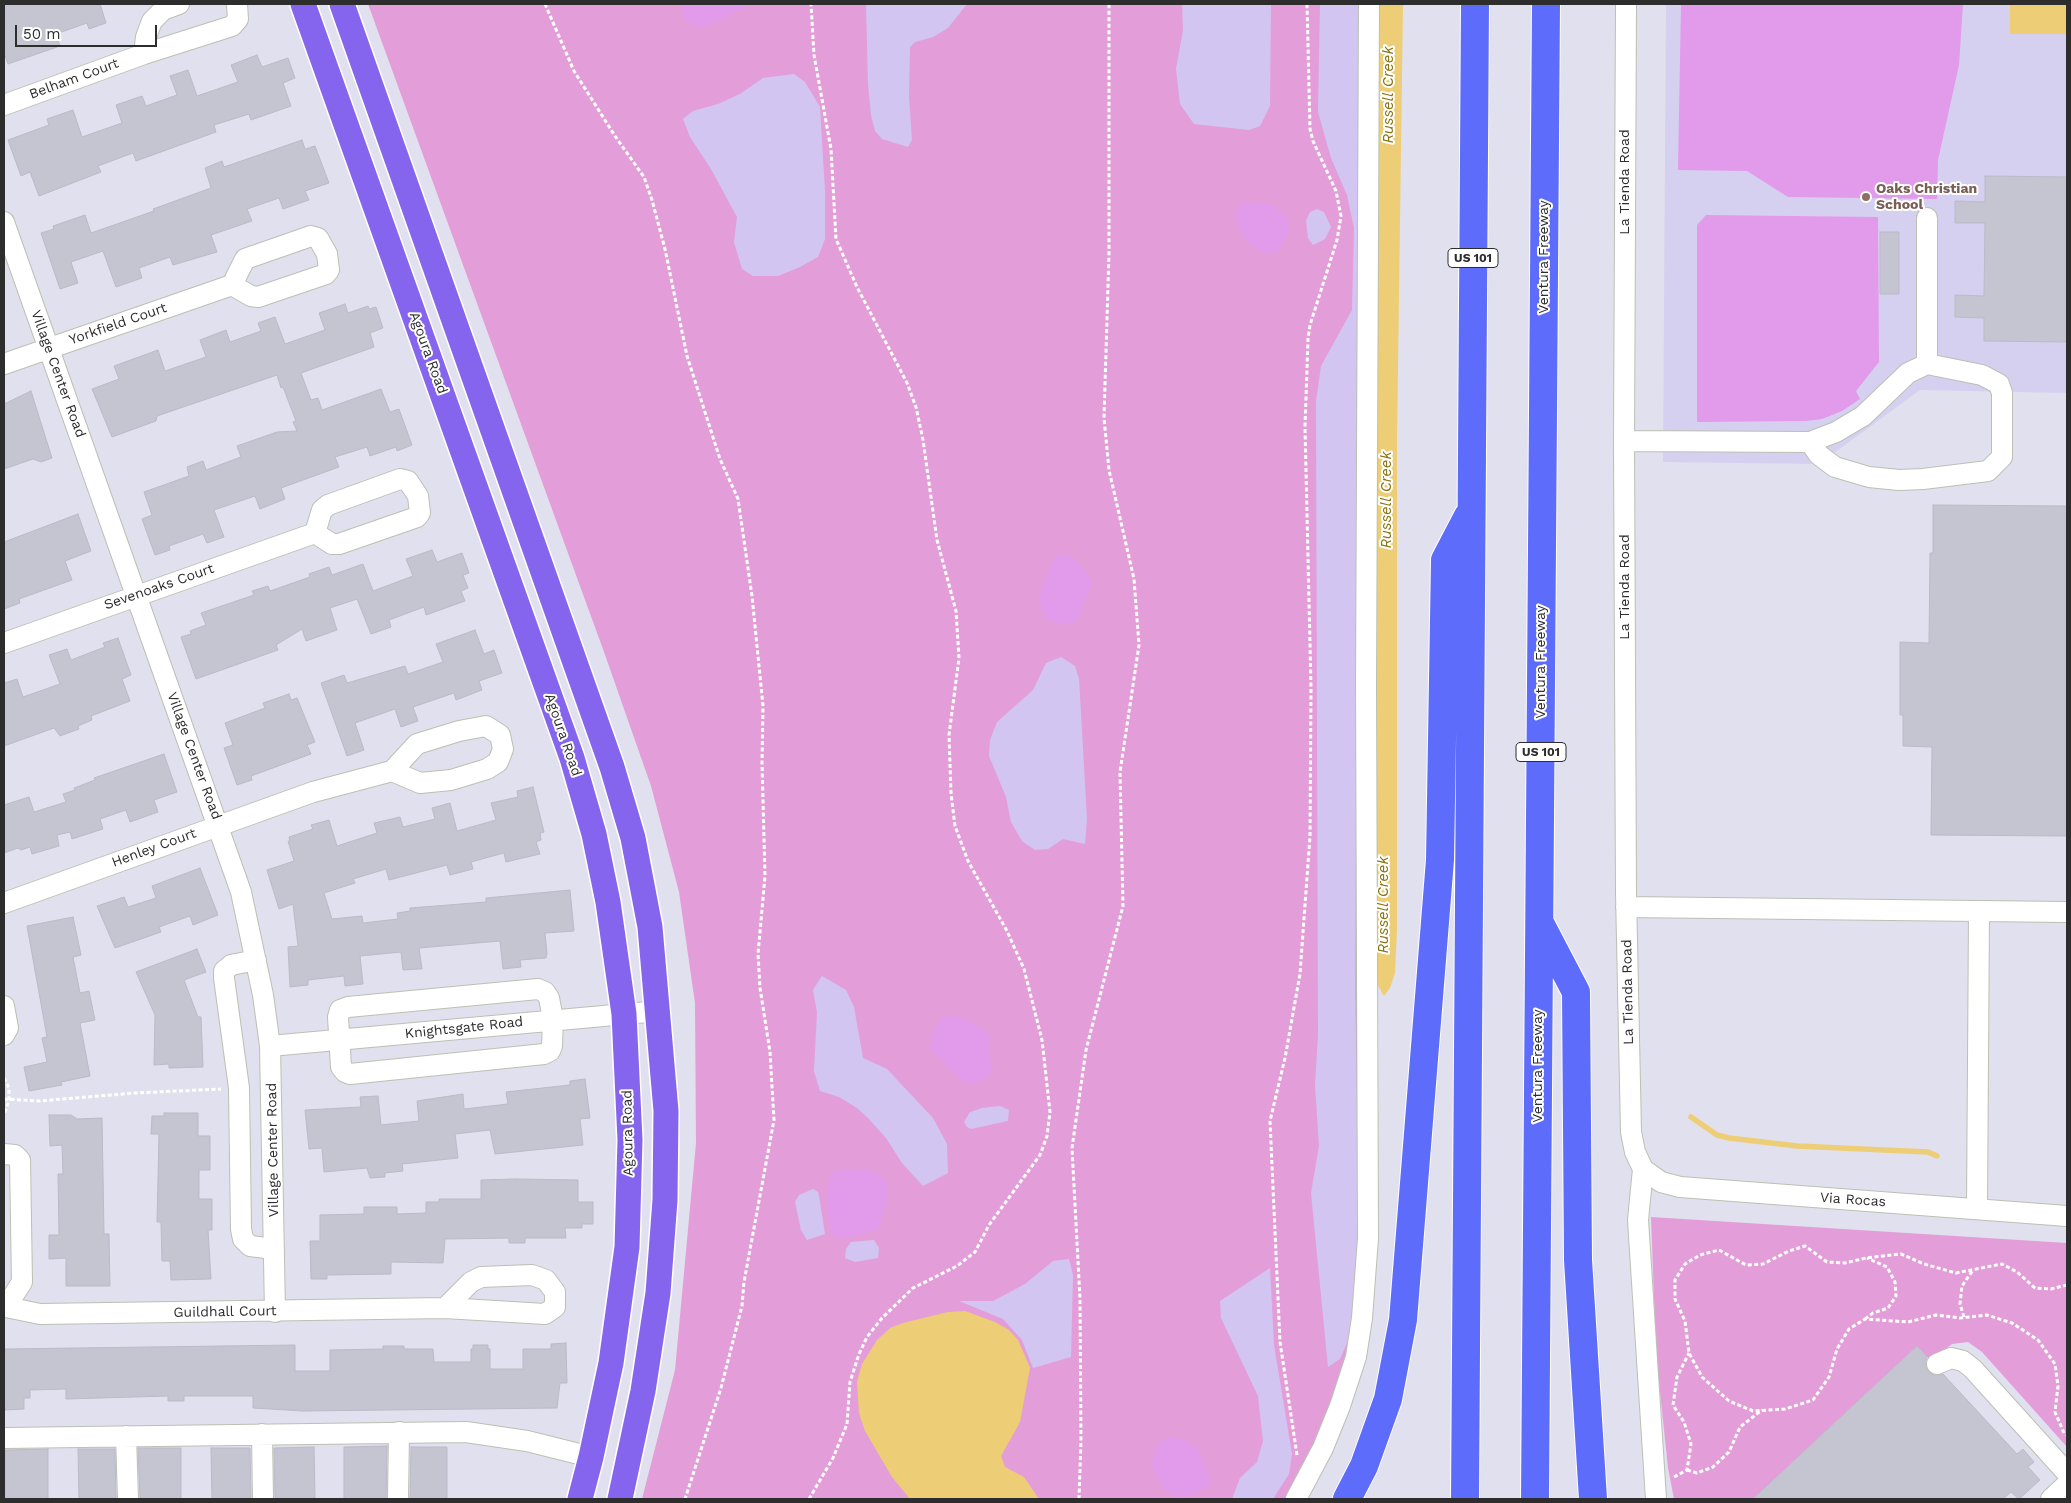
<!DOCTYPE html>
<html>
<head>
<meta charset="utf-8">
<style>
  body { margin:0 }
  #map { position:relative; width:2071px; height:1503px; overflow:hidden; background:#e1e0ee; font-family:"Work Sans",sans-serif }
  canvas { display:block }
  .frame { position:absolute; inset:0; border:5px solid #2d2d2d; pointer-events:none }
  .scale { position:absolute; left:15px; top:25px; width:142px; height:22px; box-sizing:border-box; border:2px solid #2d2d2d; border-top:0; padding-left:6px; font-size:15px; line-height:18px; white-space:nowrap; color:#2d2d2d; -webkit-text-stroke:4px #fff; paint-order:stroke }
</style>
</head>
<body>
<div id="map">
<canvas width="2071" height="1503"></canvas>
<div class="frame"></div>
<div class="scale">50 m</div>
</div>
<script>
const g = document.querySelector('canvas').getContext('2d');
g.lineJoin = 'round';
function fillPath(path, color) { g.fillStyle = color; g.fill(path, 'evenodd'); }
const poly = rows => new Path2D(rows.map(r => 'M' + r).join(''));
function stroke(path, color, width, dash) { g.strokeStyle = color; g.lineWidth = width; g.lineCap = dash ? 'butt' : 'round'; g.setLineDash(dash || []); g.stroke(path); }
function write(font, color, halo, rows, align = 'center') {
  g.font = font + ' "Work Sans",sans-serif'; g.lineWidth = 4; g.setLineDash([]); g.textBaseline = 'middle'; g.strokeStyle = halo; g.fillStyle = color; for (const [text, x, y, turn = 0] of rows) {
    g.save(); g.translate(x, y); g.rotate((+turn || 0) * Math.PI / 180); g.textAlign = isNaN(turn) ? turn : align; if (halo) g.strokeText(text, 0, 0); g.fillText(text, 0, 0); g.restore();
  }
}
const education = poly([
  [1666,4,2067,4,2067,393,1920,390,1819,464,1663,462]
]);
const green = poly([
  [368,4,1365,4,1359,1295,1337,1402,1288,1499,642,1499,675,1370,696,1143,695,1003,679,892,651,786,604,652],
  [1651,1217,2067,1243,2067,1447,1982,1352,1968,1342,1952,1344,1931,1361,1917,1346,1753,1499,1674,1499,1668,1468,1656,1354]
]);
const sand = poly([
  [866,4,967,4,948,28,933,37,915,42,910,47,909,97,912,140,908,147,882,139,875,131,871,115,868,84],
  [1182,4,1271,4,1270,106,1260,126,1249,130,1194,124,1180,104,1176,69,1183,30],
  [1320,4,1361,4,1355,988,1359,1225,1355,1299,1349,1338,1340,1359,1328,1367,1311,1193,1319,1146,1315,1085,1318,1035,1316,401,1321,366,1352,310,1354,228,1347,195,1331,158,1318,112],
  [794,74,805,82,820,107,825,191,825,239,818,257,800,267,778,276,753,276,742,269,734,242,737,217,711,169,690,137,683,119,693,111,718,104,740,94,763,78],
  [1317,209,1324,212,1331,227,1325,239,1313,245,1308,238,1306,221,1310,212],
  [1061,657,1075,666,1079,679,1087,819,1085,844,1063,839,1048,849,1035,850,1022,841,1011,822,1006,797,989,756,990,740,997,722,1033,690,1046,663],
  [822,976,846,990,854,1007,863,1058,887,1069,933,1118,947,1144,948,1173,923,1186,902,1163,886,1138,868,1118,857,1108,839,1097,820,1091,814,1071,817,1012,813,990],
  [1000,1106,1009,1110,1008,1121,971,1129,967,1127,964,1122,970,1112,982,1108],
  [813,1189,818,1192,819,1196,825,1234,807,1240,801,1230,795,1202,799,1195],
  [874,1240,879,1248,878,1258,855,1262,845,1258,846,1249,851,1242],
  [1069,1259,1073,1275,1071,1357,1033,1368,1022,1340,1003,1319,959,1301,993,1301,1025,1284,1053,1261],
  [1270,1268,1274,1345,1292,1454,1289,1474,1273,1499,1232,1499,1240,1478,1257,1462,1263,1441,1258,1396,1221,1318,1220,1301]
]);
const pitch = poly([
  [680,4,751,4,722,20,700,28,685,20],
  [1681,4,1963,4,1959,65,1938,160,1937,199,1788,197,1747,171,1678,170],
  [1246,202,1273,205,1288,220,1289,233,1279,250,1272,253,1264,253,1252,246,1244,238,1236,220,1236,212,1240,204],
  [1706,215,1878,217,1879,362,1856,391,1860,399,1842,411,1822,419,1806,421,1697,422,1697,225],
  [1066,554,1074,558,1090,577,1093,585,1084,602,1080,617,1072,623,1061,624,1045,619,1039,597,1052,563,1056,557],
  [947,1015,960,1017,987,1031,990,1039,989,1049,992,1071,984,1080,972,1084,962,1081,930,1048,933,1032,941,1019],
  [846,1169,870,1170,882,1177,886,1182,888,1195,881,1224,875,1230,857,1236,838,1237,834,1236,829,1226,827,1192,831,1176,834,1172],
  [1170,1436,1187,1441,1198,1449,1211,1481,1206,1488,1191,1495,1177,1497,1166,1491,1159,1480,1152,1466,1155,1447]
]);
const water = poly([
  [1379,4,1403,4,1397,441,1397,930,1395,973,1390,988,1384,996,1377,984,1373,720],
  [2010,4,2067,4,2067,34,2010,34],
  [965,1311,995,1322,1009,1330,1018,1340,1025,1356,1030,1368,1020,1422,1001,1456,1005,1467,1024,1477,1039,1499,910,1499,892,1477,865,1431,859,1413,857,1382,862,1364,877,1340,890,1328,903,1323,948,1312]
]);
const stream = poly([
  [1691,1117,1717,1135,1729,1138,1797,1146,1928,1152,1937,1156]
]);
const building = poly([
  [4,4,100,4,106,23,89,29,87,23,56,34,60,46,8,64,4,53,4,4],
  [257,55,262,67,288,58,295,78,283,83,291,106,251,120,249,114,214,125,216,132,136,161,133,153,98,166,101,172,39,196,30,172,21,176,8,140,49,125,47,119,73,110,82,137,122,123,116,105,142,96,146,106,177,95,170,76,188,70,197,96,238,82,231,65,257,55],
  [302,140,305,149,315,146,329,183,305,191,309,200,283,209,279,198,247,209,252,221,211,235,217,252,173,265,170,257,139,268,142,278,116,287,103,251,71,262,78,283,60,289,41,233,54,229,53,226,85,215,91,233,154,211,153,209,211,188,205,168,222,161,224,167,302,140],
  [1985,176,2067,177,2067,342,1984,341,1984,318,1955,317,1955,295,1984,296,1985,223,1955,223,1955,201,1985,202,1985,176],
  [1880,232,1899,232,1899,294,1880,294,1880,232],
  [345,304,348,313,368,306,369,309,376,307,383,328,370,333,374,347,301,373,311,400,318,398,322,410,381,389,390,412,399,409,412,445,397,451,396,447,370,456,367,447,335,457,339,467,281,488,285,499,260,509,255,496,214,510,224,537,207,543,203,534,169,546,170,550,155,555,142,519,152,515,144,492,189,476,187,467,203,461,206,470,241,457,237,446,277,432,297,431,293,422,296,421,283,387,281,388,277,375,157,416,156,421,112,437,92,389,119,379,114,366,158,350,165,371,206,357,200,340,226,330,230,342,261,331,258,323,275,317,285,344,325,330,319,313,345,304],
  [31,391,52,458,41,462,33,459,4,469,4,404,31,391],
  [1933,505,2067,506,2067,836,1931,835,1932,747,1903,746,1903,715,1900,715,1900,642,1929,643,1930,553,1933,553,1933,505],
  [78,514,91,551,65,561,72,580,19,599,20,603,4,609,4,542,78,514],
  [432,550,437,562,462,553,469,573,463,575,468,588,461,591,465,601,426,615,424,607,389,620,391,627,371,634,357,599,330,608,337,630,306,641,302,629,276,645,278,650,196,679,181,637,191,634,190,631,206,625,201,613,254,595,252,591,268,586,270,591,310,577,309,574,329,567,332,575,363,564,373,591,413,576,406,559,432,550],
  [475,630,484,654,494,650,502,673,479,681,482,690,456,700,454,693,413,707,418,721,401,727,395,709,355,723,364,750,347,756,321,683,344,675,347,683,405,666,408,674,443,662,436,644,475,630],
  [118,638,131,675,122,679,130,701,91,716,92,720,78,726,79,729,60,736,54,728,4,746,4,683,17,679,23,697,60,684,49,655,67,649,71,660,105,647,103,643,118,638],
  [289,694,291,700,297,698,315,742,307,745,311,754,251,776,252,780,237,785,224,748,233,745,225,723,265,708,263,703,289,694],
  [164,754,177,792,154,800,158,812,130,822,126,810,100,819,103,829,72,839,70,832,57,835,59,846,32,854,30,847,21,850,18,848,4,853,4,805,29,797,34,812,66,802,63,794,75,790,74,788,95,780,94,778,164,754],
  [533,787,544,832,540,833,541,840,536,842,540,854,506,862,504,853,471,862,473,869,450,875,447,865,389,880,386,869,353,879,355,883,324,893,332,919,362,916,363,923,398,919,397,913,410,911,410,908,486,902,486,898,570,890,574,931,545,933,547,954,546,958,520,960,521,967,503,969,500,941,419,948,422,969,419,969,403,970,401,952,360,956,363,984,345,986,344,976,308,980,308,985,290,987,288,947,298,946,293,904,279,909,267,870,294,861,288,841,290,841,289,837,313,829,311,825,329,820,337,846,377,833,374,823,400,817,403,827,435,819,432,808,450,803,457,831,496,820,491,803,518,797,517,791,533,787],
  [200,868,218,915,193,925,190,916,159,927,161,932,115,948,97,906,124,897,128,907,156,898,152,886,200,868],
  [73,917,81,955,73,957,80,993,89,991,95,1020,80,1023,90,1076,61,1082,62,1085,29,1091,24,1067,47,1062,42,1038,47,1037,27,926,73,917],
  [197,949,206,972,184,980,198,1017,201,1017,203,1067,169,1068,169,1064,154,1065,155,1015,136,972,197,949],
  [585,1079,590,1118,580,1119,583,1145,495,1154,490,1130,455,1134,458,1158,402,1164,403,1171,385,1173,385,1177,370,1178,367,1168,324,1172,322,1148,309,1149,305,1110,361,1107,360,1097,378,1096,381,1125,419,1121,417,1101,463,1094,464,1109,508,1104,506,1092,570,1085,570,1081,585,1079],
  [164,1113,198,1113,198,1136,210,1136,210,1170,199,1170,199,1199,212,1199,212,1230,208,1230,211,1279,171,1280,170,1261,162,1261,161,1222,157,1222,159,1134,151,1134,152,1116,164,1116,164,1113],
  [49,1115,71,1115,77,1119,102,1118,104,1234,109,1234,110,1286,66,1286,66,1258,49,1259,49,1235,59,1235,58,1174,63,1174,62,1145,50,1146,49,1115],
  [515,1179,578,1180,578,1202,593,1202,593,1224,582,1224,582,1228,565,1228,566,1238,525,1238,525,1243,509,1243,509,1238,445,1239,443,1263,391,1262,391,1274,327,1275,327,1279,311,1279,310,1241,320,1241,320,1215,364,1214,364,1207,397,1207,397,1214,426,1213,426,1202,439,1202,439,1199,481,1199,481,1180,515,1179],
  [566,1343,567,1383,560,1383,557,1408,303,1411,253,1408,253,1396,184,1396,184,1401,168,1401,168,1396,66,1399,66,1389,30,1390,30,1398,24,1398,24,1409,5,1410,4,1398,4,1349,295,1345,295,1371,330,1371,330,1350,383,1349,383,1346,404,1346,404,1349,433,1349,434,1362,471,1362,471,1349,473,1349,473,1345,488,1345,488,1349,490,1349,490,1369,523,1369,523,1349,551,1349,551,1344,566,1343],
  [1917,1346,1927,1357,1925,1363,1930,1373,1936,1376,1943,1374,2017,1454,2023,1449,2034,1462,2028,1467,2040,1480,2019,1499,2011,1492,2003,1499,1753,1499,1917,1346],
  [387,1446,386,1499,344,1499,344,1447,387,1446],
  [314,1447,315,1499,275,1499,274,1448,314,1447],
  [411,1447,447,1447,447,1499,410,1499,411,1447],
  [138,1448,181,1448,181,1499,140,1499,138,1448],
  [211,1448,250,1448,251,1499,212,1499,211,1448],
  [48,1449,48,1499,5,1499,5,1450,48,1449],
  [78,1449,115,1449,116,1499,79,1499,78,1449]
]);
const path = poly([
  [545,4,574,71,615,136,644,177,652,200,665,249,687,356,720,459,738,499,752,596,763,706,762,763,765,876,758,954,760,988,770,1052,774,1120,744,1282,742,1306,721,1388,685,1499],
  [4,1078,9,1088,9,1100,4,1115],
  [4,1099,39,1101,135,1093,221,1089],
  [2067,1285,2051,1289,2035,1288,2017,1272,2002,1264,1956,1273,1924,1264,1901,1254,1866,1258,1845,1263,1827,1262,1805,1246,1789,1251,1763,1264,1746,1265,1719,1250,1700,1255,1685,1264,1675,1280,1675,1299,1685,1321,1689,1353,1702,1377,1729,1401,1753,1411,1785,1409,1813,1400,1829,1377,1837,1349,1849,1329,1865,1319,1908,1322,1936,1315,1960,1318,1987,1315,2012,1323,2038,1340,2055,1364,2058,1386,2055,1412,2064,1433,2067,1435],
  [1964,1317,1960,1304,1962,1286,1973,1270],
  [1865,1319,1873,1313,1888,1308,1896,1296,1895,1282,1887,1267,1867,1258],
  [1297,1455,1280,1342,1270,1121,1285,1058,1300,974,1310,836,1311,688,1305,427,1308,339,1310,325,1337,240,1341,216,1336,191,1313,141,1310,129,1307,4],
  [1687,1470,1697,1473,1713,1467,1729,1452,1740,1427,1762,1410],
  [1674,1477,1687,1470,1691,1444,1684,1422,1673,1405,1677,1377,1689,1353],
  [809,1499,833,1458,847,1424,850,1382,859,1354,867,1337,882,1318,913,1288,957,1266,975,1252,989,1225,1040,1155,1047,1136,1050,1112,1042,1040,1024,969,1007,931,968,861,955,826,951,793,949,735,959,658,956,611,937,540,923,440,916,407,907,383,857,287,836,239,831,149,814,55,811,4],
  [1079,1499,1081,1440,1080,1299,1072,1148,1086,1050,1123,906,1120,772,1139,645,1134,579,1109,470,1104,418,1109,253,1109,4]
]);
const minor = poly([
  [1626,4,1624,441,1626,893,1631,1132,1635,1152,1643,1169,1661,1182,1680,1187,2067,1216],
  [144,54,146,37,152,21,163,10,179,4],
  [4,105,144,54,232,26,238,19,237,4],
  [4,222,241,892,263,995,270,1046,275,1312],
  [4,364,232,285,245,259,311,236,318,238,327,254,329,270,326,274,258,297,251,296,232,285],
  [1927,364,1927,218],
  [1624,441,1810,442,1836,432,1863,416,1908,373,1927,364,1982,375,1999,384,2002,393,2002,457,1988,471,1923,479,1899,480,1869,477,1835,467,1819,455,1810,442],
  [400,479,408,481,418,496,420,513,417,517,339,544,332,544,315,533,322,510,328,505,400,479],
  [4,643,315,533],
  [4,903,313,792,392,771,417,744,459,731,486,726,500,735,503,749,498,762,487,769,451,780,420,783,392,771],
  [1626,907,2067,912],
  [256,960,231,965,224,971,224,978,239,1088,241,1229,243,1239,250,1246,274,1249],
  [538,989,545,992,549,998,553,1019,552,1046,550,1051,544,1054,350,1074,345,1072,341,1067,338,1017,340,1010,348,1007,538,989],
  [4,1006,8,1028,4,1035],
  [270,1046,659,1011],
  [4,1154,15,1155,20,1160,22,1282,6,1307],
  [1643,1169,1638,1220,1656,1499],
  [1977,1209,1979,912],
  [4,1303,6,1307,40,1314,445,1308,545,1314,555,1307,555,1292,546,1280,532,1275,481,1277,471,1282,445,1308],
  [1937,1364,1951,1358,1963,1361,1973,1369,2067,1473],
  [262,1434,263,1499],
  [126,1436,128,1499],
  [4,1438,466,1432,527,1441,591,1457],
  [398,1499,399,1432],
  [1296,1499,1323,1448,1340,1406,1356,1357,1362,1318,1368,1238,1366,685,1369,4],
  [2051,1499,2067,1484]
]);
const major = poly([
  [303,4,572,758,594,834,608,902,624,1014,630,1140,627,1247,611,1363,591,1457,580,1499],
  [342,4,612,767,633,838,650,927,666,1111,665,1200,658,1293,643,1391,620,1499]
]);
const highway = poly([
  [1541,925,1576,992,1578,1260,1593,1499],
  [1347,1499,1364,1466,1388,1399,1403,1320,1440,860,1445,560,1468,516],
  [1465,1499,1475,4],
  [1535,1499,1546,4]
]);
const markers = [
  [1866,197,5,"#8d6e63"]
];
const shields = [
  [1473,258,50],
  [1541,752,50]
];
const shieldNames = [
  ["US 101",1473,258],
  ["US 101",1541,752]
];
const streetNames = [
  ["Belham Court",74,79,-20],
  ["La Tienda Road",1625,182,-90],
  ["Ventura Freeway",1544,257,-90],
  ["Yorkfield Court",118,324,-19],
  ["Agoura Road",428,353,70],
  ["Village Center Road",58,374,70],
  ["Sevenoaks Court",159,587,-19],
  ["La Tienda Road",1625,587,-90],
  ["Ventura Freeway",1541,662,-90],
  ["Agoura Road",563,735,71],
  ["Village Center Road",194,756,70],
  ["Henley Court",154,848,-20],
  ["La Tienda Road",1628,992,-91],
  ["Knightsgate Road",464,1028,-6],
  ["Ventura Freeway",1538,1066,-90],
  ["Agoura Road",628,1133,-91],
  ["Village Center Road",273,1150,-91],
  ["Via Rocas",1853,1200,4],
  ["Guildhall Court",225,1312,-1]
];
const educationNames = [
  ["Oaks Christian",1876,189],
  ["School",1876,205]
];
const waterNames = [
  ["Russell Creek",1389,95,-90],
  ["Russell Creek",1387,500,-90],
  ["Russell Creek",1384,905,-90]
];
fillPath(education, '#d5d0ef');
fillPath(green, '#e39ed9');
fillPath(sand, '#d3c5f2');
fillPath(pitch, '#e29aea');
fillPath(water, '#edce76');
stroke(stream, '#edce76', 5.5);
fillPath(building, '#c5c4d1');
stroke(building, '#bbb9ca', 1);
stroke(minor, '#bcc0b3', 22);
stroke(major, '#fff', 28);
stroke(highway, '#fff', 30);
stroke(path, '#fff', 3, [4, 2.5]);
stroke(minor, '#fff', 20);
stroke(major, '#8665ee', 25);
stroke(highway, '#5e6cfb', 28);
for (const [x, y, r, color] of markers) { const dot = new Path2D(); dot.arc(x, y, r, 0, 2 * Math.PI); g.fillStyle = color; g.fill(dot); stroke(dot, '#fff', 2); }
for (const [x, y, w] of shields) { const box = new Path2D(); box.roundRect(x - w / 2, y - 9.5, w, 19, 4); g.fillStyle = '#fff'; g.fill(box); stroke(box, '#2d2d2d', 1); }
write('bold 12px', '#2d2d2d', null, shieldNames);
write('14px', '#2d2d2d', '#fff', streetNames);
write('bold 14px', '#785e54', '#fff', educationNames, 'left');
write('italic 15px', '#897410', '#fff', waterNames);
</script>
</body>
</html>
